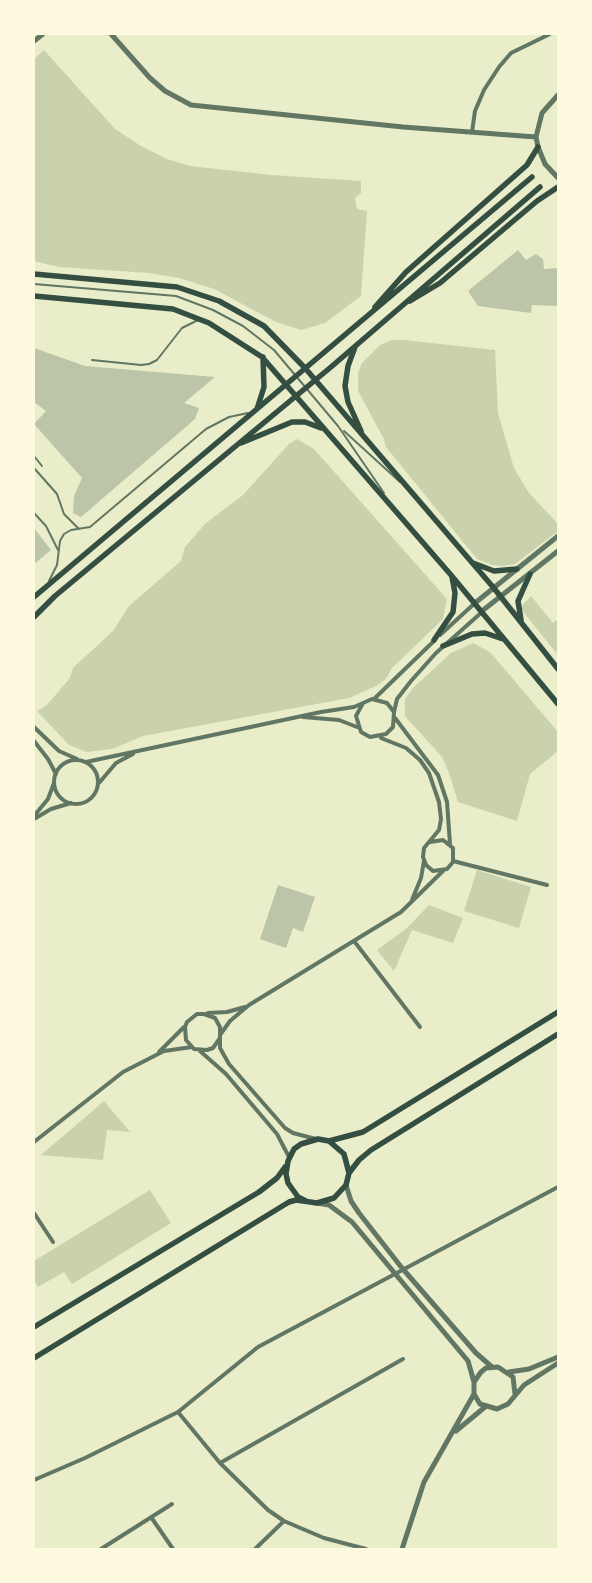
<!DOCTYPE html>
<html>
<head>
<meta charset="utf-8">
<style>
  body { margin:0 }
  #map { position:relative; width:592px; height:1583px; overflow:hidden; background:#e9edc9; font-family:Commissioner,sans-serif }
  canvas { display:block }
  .frame { position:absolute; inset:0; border:35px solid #fefae0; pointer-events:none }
</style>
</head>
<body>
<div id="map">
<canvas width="592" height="1583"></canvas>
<div class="frame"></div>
</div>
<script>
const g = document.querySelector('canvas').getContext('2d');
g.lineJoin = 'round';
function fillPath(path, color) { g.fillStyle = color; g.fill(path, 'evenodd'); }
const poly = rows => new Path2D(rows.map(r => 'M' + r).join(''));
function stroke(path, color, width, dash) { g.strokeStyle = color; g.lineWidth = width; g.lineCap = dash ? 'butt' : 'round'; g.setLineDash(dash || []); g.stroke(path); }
const green = poly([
  [44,50,115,129,141,146,167,159,190,166,272,175,361,181,361,193,355,198,357,209,367,211,361,296,325,323,301,330,276,322,214,289,179,278,149,273,59,267,34,261,34,59],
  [392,340,404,340,495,350,498,413,514,468,529,493,558,524,558,531,515,564,504,566,492,565,477,559,386,447,384,439,358,391,358,373,362,363,380,345],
  [297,439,314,449,447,599,443,619,392,668,386,679,376,686,349,698,143,736,112,749,87,752,69,745,37,711,46,706,70,678,73,668,113,631,129,606,181,561,185,547,206,523,243,495,289,444],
  [531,596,553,623,558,619,558,655,520,608],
  [473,643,490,652,558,732,558,751,530,774,517,821,458,802,449,773,442,757,405,716,405,699,413,688,451,653],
  [477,870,531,887,519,928,464,911],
  [429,905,463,918,453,943,412,930,394,971,377,950,406,929],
  [104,1101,130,1132,107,1130,103,1160,41,1155],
  [150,1190,171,1223,72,1284,64,1272,38,1287,34,1280,34,1261]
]);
const building = poly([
  [518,250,526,260,536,254,543,259,544,269,558,268,557,306,532,305,531,313,478,306,468,291],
  [34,348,85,366,215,377,184,403,199,408,195,419,81,517,73,513,74,496,82,478,34,424,46,411,34,402],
  [34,528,51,550,34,564],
  [278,885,315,897,303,932,293,928,286,948,260,939]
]);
const service = poly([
  [34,284,176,296,213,310,243,326,274,350,338,426,384,493],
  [92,360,141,365,149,364,157,360,182,328,198,320],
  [344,431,400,482],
  [34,456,42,466],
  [34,468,57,494,64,514,79,529],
  [34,513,46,526,58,550],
  [49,581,57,565,60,541,64,534,71,530,90,527,206,429,229,417,248,413]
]);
const minor = poly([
  [472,132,475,111,484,90,499,67,511,53,550,34],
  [440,635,475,603],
  [375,698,435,640],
  [394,712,397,699,411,681,436,653,482,612],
  [303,717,339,720,357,727],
  [395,718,438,775,447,802,450,844],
  [34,727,59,751,77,759],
  [381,738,406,748,420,760,429,773,439,802,441,819,439,830,424,848,423,857,426,865,433,871,447,869,453,862,453,848,443,840,430,842],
  [34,741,48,759,56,774],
  '54 782a22 22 0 1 1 44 0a22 22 0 1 1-44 0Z',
  [86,762,321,712,354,707,372,699,387,703,394,712,393,727,386,734,370,737,361,732,356,716,363,703],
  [99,783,116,763,133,754],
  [34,816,48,799,54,783],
  [34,819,51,809,71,803],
  [453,861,547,885],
  [412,900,421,878,424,861],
  [354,941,420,1027],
  [208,1013,227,1012,245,1007],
  [220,1035,230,1021,249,1005,401,912,444,870],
  [220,1038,213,1048,207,1050,194,1049,186,1040,185,1027,187,1022,197,1014,204,1014,215,1018,220,1027,220,1048,229,1064,285,1128,293,1133,316,1139],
  [200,1051,226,1074,277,1134,289,1157],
  [159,1052,184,1027],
  [34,1142,123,1072,164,1051,192,1047],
  [34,1213,53,1242],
  [178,1412,220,1463,268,1510,284,1521,324,1538,366,1549],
  [220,1463,403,1359],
  [34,1480,85,1458,178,1412,258,1347,558,1187],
  [151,1517,173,1549],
  [101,1549,172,1504],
  [255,1549,284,1521]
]);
const tertiary = poly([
  [111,34,150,78,165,91,191,105,403,127,536,137],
  [34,41,43,34],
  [558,95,542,113,536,137,538,147,545,164,558,178],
  [475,603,558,536],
  [482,611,558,551],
  [346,1185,351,1201,359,1213,402,1268,476,1353,492,1367],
  [317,1203,329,1205,352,1222,468,1361,474,1382],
  [509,1372,529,1369,558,1357],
  [515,1394,513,1377,498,1367,486,1368,481,1372,474,1382,474,1394,480,1404,497,1409,508,1404,524,1385,558,1363],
  [456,1431,485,1407],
  [402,1549,424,1482,474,1394]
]);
const secondary = poly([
  [34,274,177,287,219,301,264,326,305,368,493,587,558,669],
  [34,296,173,309,209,323,262,357,451,575,558,704],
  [410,301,440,283,537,201,558,187],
  [375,307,406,272,527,165,538,147],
  [355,347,348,366,345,386,348,402,361,431],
  [257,409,264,387,263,357],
  [241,443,292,422,305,422,321,428],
  [473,563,494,571,517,569],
  [34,597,532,177],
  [34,617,55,596,331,367,540,187],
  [521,620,518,601,530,574],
  [434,640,453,612,455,593,452,577],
  [443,646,472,634,485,633,503,639],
  [329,1141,363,1132,558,1012],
  [349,1173,359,1160,371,1150,558,1034],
  [34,1327,259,1192,277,1178,285,1167],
  [34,1358,289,1202,296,1200,317,1203,334,1198,346,1185,349,1173,344,1154,329,1141,318,1139,301,1144,294,1149,288,1161,286,1174,288,1183,298,1197,306,1201]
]);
fillPath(green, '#cad2ad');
fillPath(building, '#bcc5a7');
stroke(service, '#617663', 2);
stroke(minor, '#617663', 4);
stroke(tertiary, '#617663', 5);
stroke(secondary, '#344e41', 5.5);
</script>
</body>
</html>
